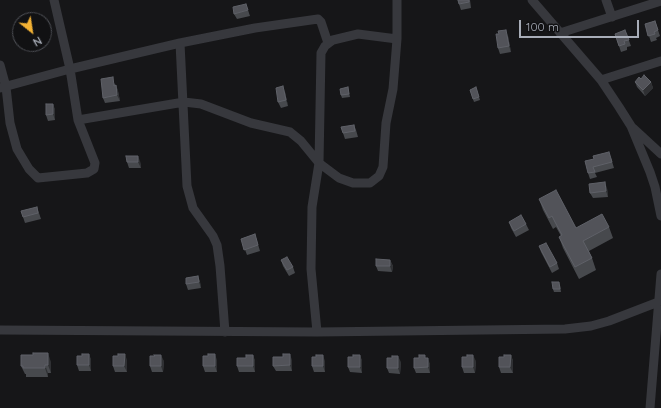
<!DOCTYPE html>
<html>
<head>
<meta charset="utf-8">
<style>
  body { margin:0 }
  #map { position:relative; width:661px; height:408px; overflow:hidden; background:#161618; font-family:Quicksand,sans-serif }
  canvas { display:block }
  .north { position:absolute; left:12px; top:12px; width:40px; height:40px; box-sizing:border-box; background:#111113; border:1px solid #4d4f55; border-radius:50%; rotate:150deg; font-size:11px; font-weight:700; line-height:16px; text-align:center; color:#a8adb8 }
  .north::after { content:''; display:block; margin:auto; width:14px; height:18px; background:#f2b134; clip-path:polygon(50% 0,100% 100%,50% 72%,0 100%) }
  .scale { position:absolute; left:519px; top:20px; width:120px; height:18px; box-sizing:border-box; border:2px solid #a8adb8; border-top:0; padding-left:5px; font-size:12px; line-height:14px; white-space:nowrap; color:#a8adb8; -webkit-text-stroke:3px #111113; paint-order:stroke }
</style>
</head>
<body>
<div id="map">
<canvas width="661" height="408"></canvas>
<div class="north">N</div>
<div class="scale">100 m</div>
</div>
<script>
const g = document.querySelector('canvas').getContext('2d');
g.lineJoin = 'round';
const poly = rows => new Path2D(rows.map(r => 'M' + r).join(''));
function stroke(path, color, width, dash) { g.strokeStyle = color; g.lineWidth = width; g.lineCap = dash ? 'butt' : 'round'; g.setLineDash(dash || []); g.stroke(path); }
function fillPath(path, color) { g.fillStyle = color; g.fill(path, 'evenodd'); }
const minor = poly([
  [532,0,601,80,619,107,631,126,650,172,655,187,661,216],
  [606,0,612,17],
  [560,33,661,1],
  [180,43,187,186,193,208,213,236,217,245,220,266,225,332],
  [0,65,6,87,10,123,17,149,29,169,38,178,87,173,94,169,95,163,78,120,70,69,54,0],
  [601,80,661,61],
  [0,88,70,69,180,43,255,28,318,19,321,22,328,43],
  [78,120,184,102,201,104,251,123,290,132,301,141,319,163,339,178,353,183,370,183,379,176,383,167,386,123,393,89,397,39,397,0],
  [633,128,661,154],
  [0,330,317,332,565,329,591,326,609,321,661,301],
  [317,332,311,269,312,207,319,163,321,53,325,46,333,40,358,34,397,39],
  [650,408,661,274]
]);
const wall = poly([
  [470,0,471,8,461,10,459,4],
  [248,10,250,16,237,19,234,14],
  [655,21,660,36,656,38,657,40,651,42,645,24],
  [625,30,631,46,627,47,627,50,621,52,615,34],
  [499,34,508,36,511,52,500,54,498,48],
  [641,79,651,82,653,88,645,96,637,87,635,82],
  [115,83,115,85,116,85,118,91,120,101,105,103,103,98],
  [348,87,350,97,342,98,341,95],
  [476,87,480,100,474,102,470,90],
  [285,92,288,106,281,108,278,102],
  [53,104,55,110,55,120,48,121,46,115],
  [354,125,356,130,358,137,345,139,343,133],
  [611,158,614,168,595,173,597,177,590,179,588,173,594,159],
  [140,161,141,168,129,168,127,162],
  [607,188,608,197,593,198,590,193],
  [539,199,576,228,609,227,613,238,589,251,592,258,596,270,579,279,563,248,559,237,561,236,556,227,553,229,543,210],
  [37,207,41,219,25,223,23,217],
  [509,222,526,224,529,230,516,237,511,228],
  [255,234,260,251,247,255,241,239],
  [539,246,557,263,559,269,552,273,541,252],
  [281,260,293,267,295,273,289,276,283,266],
  [390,260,393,266,392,272,378,271,376,266],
  [198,276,200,282,201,288,188,290,186,284],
  [560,285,561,292,554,292,553,289],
  [89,354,91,360,91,371,79,371,77,365,82,356],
  [33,355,51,362,51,373,48,373,48,377,26,377,26,374,25,374,21,366],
  [253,355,255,361,255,372,239,372,237,366,246,358],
  [360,355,362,361,362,373,350,372,348,367,353,357],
  [511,355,513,361,513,373,501,373,499,367,504,357],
  [155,356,164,361,163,372,152,372,150,366],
  [426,358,430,364,430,373,416,373,414,368],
  [127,360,127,372,115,372,113,366],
  [217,360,217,372,205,372,203,366],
  [292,360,292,371,276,371,273,366],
  [325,361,325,372,314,372,312,366],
  [476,361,475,373,464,373,462,367],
  [401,362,400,374,389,373,387,368]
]);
const shadedWall = poly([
  [506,30,508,36,511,52,509,46],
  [651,82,653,88,645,96,643,90],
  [116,85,118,91,120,101,117,95],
  [283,86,285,92,288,106,286,100],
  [53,104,55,110,55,120,53,114],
  [138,156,140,161,141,168,138,162],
  [605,182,607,188,608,197,606,191],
  [390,260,393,266,392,272,390,266],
  [198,276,200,282,201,288,199,282],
  [48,353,51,362,51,373,48,365],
  [89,354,91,360,91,371,89,365],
  [125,354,127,360,127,372,124,366],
  [215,354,217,360,217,372,215,366],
  [290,354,292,360,292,371,290,365],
  [161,355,164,361,163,372,161,366],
  [253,355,255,361,255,372,253,366],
  [323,355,325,361,325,372,323,366],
  [360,355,362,361,362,373,360,367],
  [473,355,476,361,475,373,473,367],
  [511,355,513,361,513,373,510,367],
  [398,356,401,362,400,374,398,368],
  [428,358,430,364,430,373,428,367],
  [45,365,48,373,48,377,45,368]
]);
const building = poly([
  [458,0,469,0,469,2,459,4,458,0],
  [246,4,248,10,234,14,233,7,246,4],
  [655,21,658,30,654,32,655,34,648,36,645,24,655,21],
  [506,30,509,46,498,48,496,34,499,34,498,31,506,30],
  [625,30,629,40,624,41,625,44,619,46,615,34,625,30],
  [644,75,651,82,643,90,635,82,639,77,641,79,644,75],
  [113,77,114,86,116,85,117,95,103,98,101,79,113,77],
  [283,86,286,100,278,102,276,88,283,86],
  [348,87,349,94,341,95,340,89,348,87],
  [476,87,479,97,473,99,470,90,476,87],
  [46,104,53,104,53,114,46,115,46,104],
  [354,125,355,131,343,133,341,127,354,125],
  [609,152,612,162,593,167,595,172,588,173,585,161,594,159,593,156,609,152],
  [126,156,138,156,138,162,127,162,126,156],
  [605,182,606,191,590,193,589,184,605,182],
  [556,190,576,228,602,214,609,227,583,241,592,258,575,267,559,237,562,235,555,222,552,216,549,218,539,199,556,190],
  [37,207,38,213,23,217,21,211,37,207],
  [521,215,526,224,514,231,509,222,521,215],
  [255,234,258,245,244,250,241,239,255,234],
  [546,243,557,263,550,267,539,246,546,243],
  [287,257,293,267,287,270,281,260,287,257],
  [376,259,390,260,390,266,376,266,376,259],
  [198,276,199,282,186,284,186,278,198,276],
  [552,282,559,282,560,289,553,289,552,282],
  [33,353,48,353,48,365,45,365,45,368,23,368,23,366,21,366,21,355,33,355,33,353],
  [82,354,89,354,89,365,77,365,77,356,82,356,82,354],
  [118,354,125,354,124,366,113,366,113,356,118,356,118,354],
  [208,354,215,354,215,366,203,366,203,356,208,356,208,354],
  [283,354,290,354,290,365,273,366,273,357,283,357,283,354],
  [154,355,161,355,161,366,150,366,150,356,155,356,154,355],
  [246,355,253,355,253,366,237,366,237,358,246,358,246,355],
  [316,355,323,355,323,366,312,366,312,357,316,357,316,355],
  [353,355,360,355,360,367,348,367,348,357,353,357,353,355],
  [419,355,425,355,425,358,428,358,428,367,414,368,414,358,419,358,419,355],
  [467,355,473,355,473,367,462,367,462,357,467,357,467,355],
  [504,355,511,355,510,367,499,367,499,357,504,357,504,355],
  [392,356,398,356,398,368,387,368,387,358,392,358,392,356]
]);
stroke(minor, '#37383d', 9);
fillPath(wall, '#47494d');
fillPath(shadedWall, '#2f3033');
fillPath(building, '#525359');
stroke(building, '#5f6168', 1);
</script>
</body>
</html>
